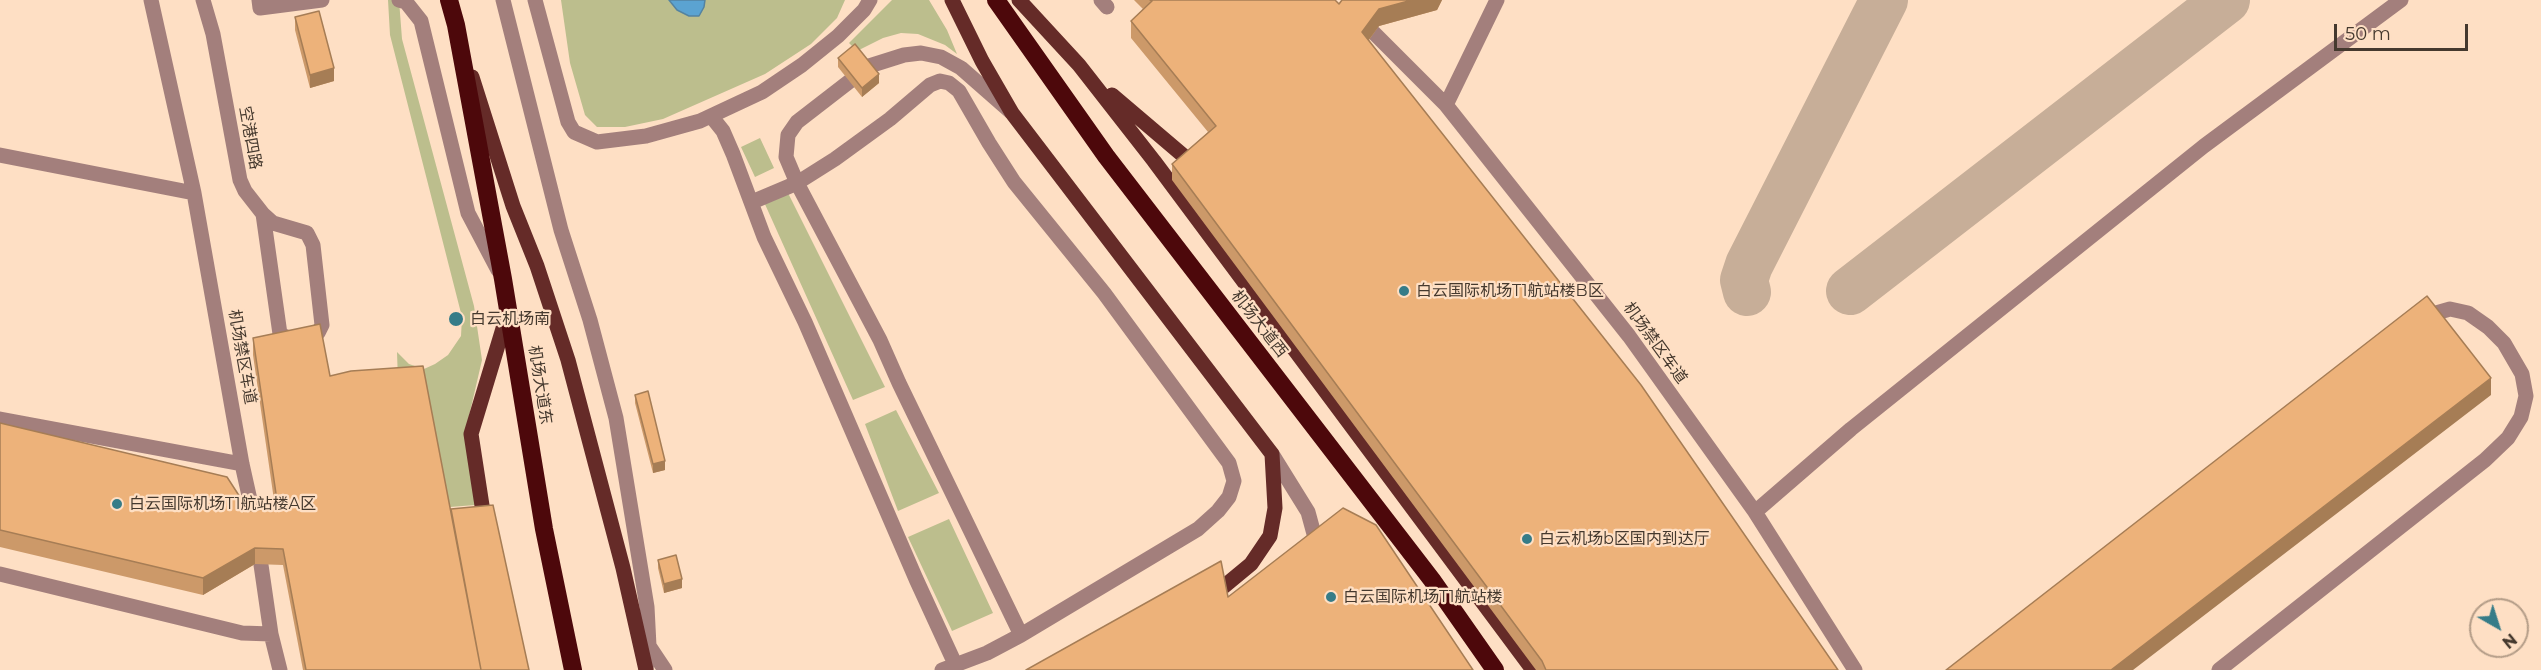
<!DOCTYPE html>
<html>
<head>
<meta charset="utf-8">
<style>
  body { margin:0 }
  #map { position:relative; width:2541px; height:670px; overflow:hidden; background:#fedfc4; font-family:Montserrat,sans-serif }
  canvas { display:block }
  .north { position:absolute; left:2469px; top:598px; width:60px; height:60px; box-sizing:border-box; background:#fedfc4; border:2px solid #b49d88; border-radius:50%; rotate:141deg; font-size:16px; font-weight:700; line-height:24px; text-align:center; color:#45392e }
  .north::after { content:''; display:block; margin:auto; width:21px; height:27px; background:#367c88; clip-path:polygon(50% 0,100% 100%,50% 72%,0 100%) }
  .scale { position:absolute; left:2334px; top:24px; width:134px; height:27px; box-sizing:border-box; border:3px solid #45392e; border-top:0; padding-left:8px; font-size:18px; line-height:21px; white-space:nowrap; color:#45392e; -webkit-text-stroke:4px #fedfc4; paint-order:stroke }
</style>
</head>
<body>
<div id="map">
<canvas width="2541" height="670"></canvas>
<div class="north">N</div>
<div class="scale">50 m</div>
</div>
<script>
const g = document.querySelector('canvas').getContext('2d');
g.lineJoin = 'round';
function fillPath(path, color) { g.fillStyle = color; g.fill(path, 'evenodd'); }
const poly = rows => new Path2D(rows.map(r => 'M' + r).join(''));
function stroke(path, color, width, dash) { g.strokeStyle = color; g.lineWidth = width; g.lineCap = dash ? 'butt' : 'round'; g.setLineDash(dash || []); g.stroke(path); }
function write(font, color, halo, rows, align = 'center') {
  g.font = font + ' Montserrat,"Noto Sans SC",sans-serif'; g.lineWidth = 4.5; g.setLineDash([]); g.textBaseline = 'middle'; g.strokeStyle = halo; g.fillStyle = color; for (const [text, x, y, turn = 0] of rows) {
    g.save(); g.translate(x, y); g.rotate((+turn || 0) * Math.PI / 180); g.textAlign = isNaN(turn) ? turn : align; if (halo) g.strokeText(text, 0, 0); g.fillText(text, 0, 0); g.restore();
  }
}
const green = poly([
  [388,0,399,0,402,39,474,306,482,360,466,429,475,505,450,507,424,382,398,382,397,352,409,364,424,369,435,364,448,355,461,336,462,317,390,35],
  [561,0,669,0,677,10,689,16,704,7,705,0,845,0,837,18,811,44,765,74,663,119,625,127,597,127,585,115,570,63],
  [892,0,929,0,947,30,957,54,945,45,918,34,901,33,883,38,857,51,849,43],
  [760,138,774,168,755,177,741,147],
  [787,191,885,387,853,400,764,202],
  [896,410,939,493,898,511,865,424],
  [949,519,993,613,952,631,908,537]
]);
const water = poly([
  [669,0,705,0,704,7,699,16,689,16,677,10,669,0]
]);
const taxiway = poly([
  [1850,291,2226,0],
  [1747,292,1744,280,1749,265,1884,0]
]);
const minor = poly([
  [151,0,194,193,242,464,256,527],
  [203,0,213,34,240,180,245,191,263,214,273,223,307,233,313,245,322,325,318,333,290,339,280,334,263,214],
  [259,0,260,8,322,0],
  [399,0,406,2,421,21,468,213,498,270],
  [503,0,561,230,590,320,616,418,647,607,649,646,646,669],
  [535,0,568,122,574,132,597,142,646,136,700,121,762,92,802,65,838,36,864,10,870,0],
  [1101,0,1107,7],
  [1374,33,1446,105,1629,336,1755,512,1855,670],
  [866,67,904,55,921,53,941,57,961,68,1010,111],
  [850,81,797,122,788,135,786,157,797,183,880,340,899,383,1021,635],
  [1446,105,1497,0],
  [711,116,723,131,733,154,764,237,805,322,916,579,956,666],
  [0,155,194,193],
  [752,202,797,183,835,159,890,119,930,85,940,81,949,83,959,91,989,143,1014,182,1104,293,1229,463,1234,481,1229,497,1218,511,1198,529,1021,635,987,653,942,670],
  [0,419,242,464],
  [1272,454,1308,512,1317,545],
  [1755,512,1851,429,2204,146,2401,0],
  [261,565,271,634,280,670],
  [0,574,242,633,271,634],
  [649,646,665,670],
  [2219,670,2485,460,2508,438,2521,417,2526,396,2522,374,2504,343,2488,327,2468,313,2450,309,2422,317]
]);
const major = poly([
  [952,0,982,61,1012,113,1272,454,1275,508,1270,536,1251,564,1222,588],
  [1019,0,1079,65,1154,161,1533,670],
  [472,77,513,206,537,266,568,360,623,568,646,670],
  [1112,95,1192,163],
  [485,525,471,434,508,312]
]);
const highway = poly([
  [449,0,456,25,503,279,544,529,573,670],
  [996,0,1106,156,1432,580,1495,670]
]);
const wall = poly([
  [1134,0,1335,0,1339,4,1342,0,1442,0,1437,10,1379,26,1369,40,1838,670,1536,670,1172,180,1172,164,1208,132,1131,38,1131,21,1143,9],
  [295,17,334,81,310,88,295,30],
  [838,58,879,83,862,97,838,67],
  [253,338,330,376,451,509,529,670,303,670,283,565,255,564,203,595,0,547,0,423,249,511,275,507,253,355],
  [635,395,665,470,653,473,635,403],
  [658,560,682,588,664,593,658,568]
]);
const shadedWall = poly([
  [1412,0,1442,0,1437,10,1379,26,1362,49,1362,32,1379,9],
  [334,68,334,81,310,88,310,75],
  [879,74,879,83,862,97,862,88],
  [2491,378,2491,395,2133,670,2111,670],
  [665,461,665,470,653,473,653,464],
  [255,548,255,564,203,595,203,578],
  [682,579,682,588,664,593,664,584]
]);
const building = poly([
  [1150,0,1335,0,1339,4,1342,0,1412,0,1379,9,1362,32,1641,385,1838,670,1546,670,1542,661,1172,164,1216,126,1131,21,1152,1,1150,0],
  [319,11,334,68,310,75,295,17,319,11],
  [855,44,879,74,862,88,838,58,855,44],
  [2427,296,2491,378,2111,670,1946,670,2427,296],
  [320,324,330,376,351,371,423,366,481,670,306,670,283,549,255,548,203,578,0,530,0,423,227,477,249,511,278,507,253,338,320,324],
  [648,391,665,461,653,464,635,395,648,391],
  [493,505,529,670,481,670,451,509,493,505],
  [1343,508,1376,525,1473,670,1026,670,1221,561,1228,597,1343,508],
  [676,555,682,579,664,584,658,560,676,555]
]);
const markers = [
  [1404,291,6,"#367c88"],
  [456,319,8,"#367c88"],
  [117,504,6,"#367c88"],
  [1527,539,6,"#367c88"],
  [1331,597,6,"#367c88"]
];
const streetNames = [
  ["空港四路",250,138,80],
  ["机场大道西",1259,324,52],
  ["机场禁区车道",1655,343,54],
  ["机场禁区车道",242,357,80],
  ["机场大道东",540,385,81]
];
const poiNames = [
  ["白云国际机场T1航站楼B区",1416,291],
  ["白云机场南",470,319],
  ["白云国际机场T1航站楼A区",129,504],
  ["白云机场b区国内到达厅",1539,539],
  ["白云国际机场T1航站楼",1343,597]
];
fillPath(green, '#bcbe8d');
fillPath(water, '#5ba3d1');
stroke(water, '#5483a0', 1.5);
stroke(taxiway, '#c7ae98', 48);
stroke(minor, '#a37f7c', 15);
stroke(major, '#652b28', 15);
stroke(highway, '#4d080b', 18);
fillPath(wall, '#cc9969');
fillPath(shadedWall, '#a67d55');
fillPath(building, '#edb27a');
stroke(building, '#a67d55', 1.5);
for (const [x, y, r, color] of markers) { const dot = new Path2D(); dot.arc(x, y, r, 0, 2 * Math.PI); g.fillStyle = color; g.fill(dot); stroke(dot, '#fedfc4', 2); }
write('16px', '#45392e', '#fedfc4', streetNames);
write('16px', '#45392e', '#fedfc4', poiNames, 'left');
</script>
</body>
</html>
